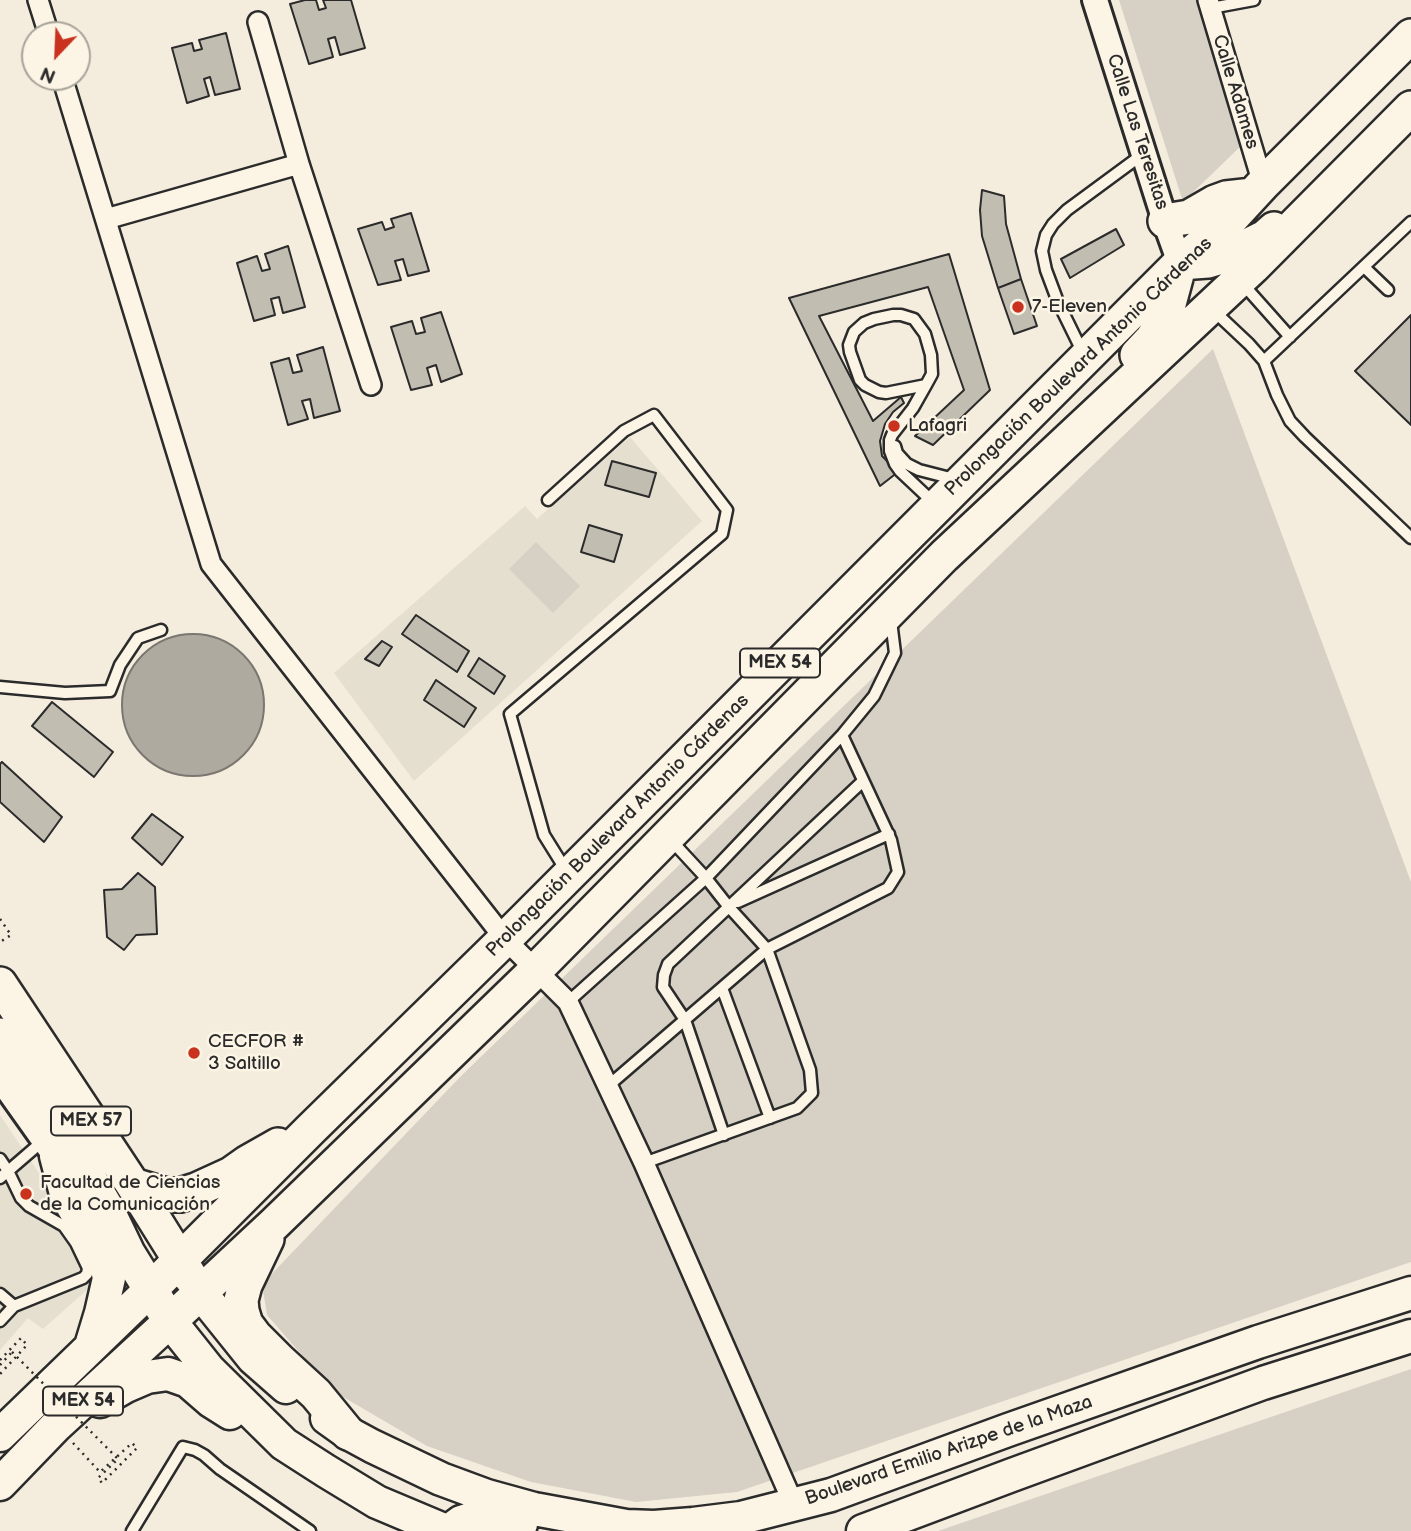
<!DOCTYPE html>
<html>
<head>
<meta charset="utf-8">
<style>
  body { margin:0 }
  #map { position:relative; width:1411px; height:1531px; overflow:hidden; background:#f4edde; font-family:"Balsamiq Sans",sans-serif }
  canvas { display:block }
  .north { position:absolute; left:21px; top:21px; width:70px; height:70px; box-sizing:border-box; background:#fcf5e5; border:2px solid #a8a49b; border-radius:50%; rotate:203deg; font-size:19px; font-weight:700; line-height:28px; text-align:center; color:#2b2b2b }
  .north::after { content:''; display:block; margin:auto; width:24px; height:32px; background:#c8321e; clip-path:polygon(50% 0,100% 100%,50% 72%,0 100%) }
</style>
</head>
<body>
<div id="map">
<canvas width="1411" height="1531"></canvas>
<div class="north">N</div>
</div>
<script>
const g = document.querySelector('canvas').getContext('2d');
g.lineJoin = 'round';
function fillPath(path, color) { g.fillStyle = color; g.fill(path, 'evenodd'); }
const poly = rows => new Path2D(rows.map(r => 'M' + r).join(''));
function stroke(path, color, width, dash) { g.strokeStyle = color; g.lineWidth = width; g.lineCap = dash ? 'butt' : 'round'; g.setLineDash(dash || []); g.stroke(path); }
function write(font, color, halo, rows, align = 'center') {
  g.font = font + ' "Balsamiq Sans",sans-serif'; g.lineWidth = 5; g.setLineDash([]); g.textBaseline = 'middle'; g.strokeStyle = halo; g.fillStyle = color; for (const [text, x, y, turn = 0] of rows) {
    g.save(); g.translate(x, y); g.rotate((+turn || 0) * Math.PI / 180); g.textAlign = isNaN(turn) ? turn : align; if (halo) g.strokeText(text, 0, 0); g.fillText(text, 0, 0); g.restore();
  }
}
const built = poly([
  [630,437,702,521,414,781,334,673,525,506,537,519],
  [0,1115,106,1273,43,1329,28,1318,0,1350]
]);
const green = poly([
  [1119,0,1199,0,1244,143,1183,202],
  [1213,349,1411,882,1411,1262,737,1492,636,1502,531,1482,427,1446,333,1391,267,1315,262,1284,462,1075],
  [536,542,580,586,553,613,509,569],
  [1411,1369,1411,1531,938,1531]
]);
const water = poly([
  '122 705a71 71 0 1 1 142 0a71 71 0 1 1-142 0Z'
]);
const building = poly([
  [305,0,316,0,319,10,326,8,323,0,351,0,365,48,340,55,335,37,328,39,333,57,309,64,290,4,305,0],
  [226,33,240,89,215,95,210,77,204,79,209,96,187,103,172,48,192,43,194,51,202,49,199,40,226,33],
  [982,190,1004,196,1006,224,1021,279,998,288,982,236,980,210,982,190],
  [411,213,429,271,408,276,403,259,395,261,401,280,378,285,358,229,382,222,385,230,394,227,391,219,411,213],
  [1116,229,1124,245,1070,278,1061,259,1116,229],
  [288,246,305,307,283,313,279,297,271,299,275,315,254,321,237,263,257,256,262,271,270,269,265,254,288,246],
  [949,254,990,390,933,445,915,436,964,390,928,287,819,316,873,421,901,397,904,403,893,412,885,424,880,441,882,456,898,472,880,486,789,298,949,254],
  [1021,279,1037,326,1014,334,998,288,1021,279],
  [441,312,462,374,441,382,436,365,427,368,432,385,411,390,391,327,412,321,416,334,425,332,421,318,441,312],
  [1411,315,1411,425,1355,371,1411,315],
  [323,347,340,411,314,418,310,399,302,401,308,419,288,425,271,363,289,358,293,373,302,371,297,355,323,347],
  [612,461,656,473,649,497,605,485,612,461],
  [589,525,622,535,614,562,581,552,589,525],
  [416,615,469,651,457,672,402,634,416,615],
  [382,641,392,647,379,666,365,659,382,641],
  [479,658,505,676,494,694,468,676,479,658],
  [436,680,476,708,464,727,424,700,436,680],
  [52,702,113,752,94,777,32,726,52,702],
  [2,762,62,817,44,842,0,802,0,764,2,762],
  [152,814,183,837,162,865,132,838,152,814],
  [138,873,155,887,157,934,136,935,124,950,107,937,104,890,122,889,138,873]
]);
const path = poly([
  [0,919,11,935,0,942],
  [0,1360,21,1338,27,1345,0,1374],
  [0,1365,12,1352],
  [73,1443,100,1472,132,1443,137,1448,102,1483,98,1478,118,1459]
]);
const service = poly([
  [1211,8,1254,0],
  [1364,267,1388,290],
  [1242,283,1290,337],
  [1215,312,1249,344,1264,361,1277,395,1290,421,1305,437,1411,538],
  [1083,353,1058,302,1046,270,1042,251,1046,235,1053,224,1067,210,1143,154],
  [1264,361,1411,222],
  [926,385,886,393,879,392,865,385,860,380,850,352,849,345,854,332,864,323,874,319,893,315,901,315,914,319,925,334,931,355,932,374,926,385,913,408,892,435,890,440,890,451,895,464,900,471,934,503],
  [895,446,897,453,907,464,919,470,954,479],
  [548,500,624,431,654,415,727,510,722,534,510,714,544,835,567,872],
  [0,687,65,693,110,691,120,665,138,638,161,630],
  [670,839,706,878,842,735,874,696,895,653,891,621],
  [738,902,889,834],
  [722,988,770,1118],
  [568,1002,706,878,728,906,767,949,810,1070,812,1093,797,1108,644,1163],
  [608,1086,767,949,888,888,898,872,891,840,842,735],
  [724,1135,685,1020,663,987,664,975,668,964,863,781],
  [0,1159,8,1171,21,1198,29,1206,64,1226,76,1243,88,1268,87,1274,83,1278,14,1306,0,1321],
  [0,1178,44,1140],
  [0,1294,14,1306],
  [132,1531,183,1447,195,1450,204,1455,220,1469,310,1531]
]);
const minor = poly([
  [38,0,49,35],
  [1208,0,1263,184],
  [258,22,299,164,371,385],
  [62,77,211,564,505,939,568,1002,644,1163,794,1505],
  [106,219,299,164]
]);
const tertiary = poly([
  [1095,0,1165,221,1180,263],
  [0,1078,66,1171]
]);
const primary = poly([
  [56,1156,65,1190,72,1205,105,1260,109,1278,101,1313,91,1346],
  [200,1292,253,1358,286,1387],
  [100,1401,126,1386,147,1377,168,1374,188,1381,211,1401,230,1413],
  [327,1418,348,1433,372,1446,441,1479,487,1496,534,1509,626,1526,654,1527,693,1524,741,1518,831,1495,1008,1430,1258,1342,1411,1293],
  [0,1435,150,1290],
  [0,1484,56,1426,170,1321,209,1370,284,1444,326,1471,377,1502,446,1531],
  [449,1531,461,1522,477,1517,502,1519,521,1524],
  [863,1531,1012,1475,1263,1383,1411,1336]
]);
const trunk = poly([
  [1165,221,1189,217,1215,202,1226,198,1253,195],
  [1137,355,1152,339,1165,319,1180,263,1208,261,1231,254,1265,237,1274,229],
  [0,984,133,1185,191,1278],
  [0,1035,85,1171,105,1205,128,1253,170,1321,274,1224,535,971,944,556,1253,267,1411,108],
  [133,1185,166,1195,180,1195,196,1190,231,1174,248,1162,278,1145],
  [267,1239,245,1285,241,1300,242,1311,246,1324,255,1336,279,1360,316,1394,348,1433],
  [150,1290,311,1129,505,939,1180,263,1227,223,1263,184,1411,36]
]);
const pathBridge = poly([
  [12,1352,118,1459]
]);
const markers = [
  [1018,307,7,"#c8321e"],
  [894,426,7,"#c8321e"],
  [194,1053,7,"#c8321e"],
  [26,1194,7,"#c8321e"]
];
const shields = [
  [780,663,80],
  [91,1121,80],
  [83,1401,80]
];
const shieldNames = [
  ["MEX 54",780,663],
  ["MEX 57",91,1121],
  ["MEX 54",83,1401]
];
const streetNames = [
  ["Calle Adames",1235,92,73],
  ["Calle Las Teresitas",1137,132,72],
  ["Prolongación Boulevard Antonio Cárdenas",1079,367,-44],
  ["Prolongación Boulevard Antonio Cárdenas",618,826,-45],
  ["Boulevard Emilio Arizpe de la Maza",949,1451,-19]
];
const poiNames = [
  ["7-Eleven",1032,307],
  ["Lafagri",908,426],
  ["CECFOR #",208,1042],
  ["3 Saltillo",208,1064],
  ["Facultad de Ciencias",40,1183],
  ["de la Comunicación",40,1205]
];
fillPath(built, '#e5dfd0');
fillPath(green, '#d6d1c4');
fillPath(water, '#afaaa0');
stroke(water, '#7a7771', 2);
fillPath(building, '#c2bdb1');
stroke(building, '#2b2b2b', 2);
stroke(service, '#2b2b2b', 15);
stroke(minor, '#2b2b2b', 24);
stroke(tertiary, '#2b2b2b', 30);
stroke(primary, '#2b2b2b', 37);
stroke(trunk, '#2b2b2b', 38);
stroke(path, '#2b2b2b', 2.5, [2, 5]);
stroke(service, '#fcf5e5', 10);
stroke(minor, '#fcf5e5', 19);
stroke(tertiary, '#fcf5e5', 24);
stroke(primary, '#fcf5e5', 32);
stroke(trunk, '#fcf5e5', 33);
stroke(pathBridge, '#2b2b2b', 2.5, [2, 5]);
for (const [x, y, r, color] of markers) { const dot = new Path2D(); dot.arc(x, y, r, 0, 2 * Math.PI); g.fillStyle = color; g.fill(dot); stroke(dot, '#fcf5e5', 2.5); }
for (const [x, y, w] of shields) { const box = new Path2D(); box.roundRect(x - w / 2, y - 14.5, w, 29, 5); g.fillStyle = '#fcf5e5'; g.fill(box); stroke(box, '#2b2b2b', 2); }
write('bold 18px', '#2b2b2b', null, shieldNames);
write('19px', '#2b2b2b', '#fcf5e5', streetNames);
write('19px', '#2b2b2b', '#fcf5e5', poiNames, 'left');
</script>
</body>
</html>
